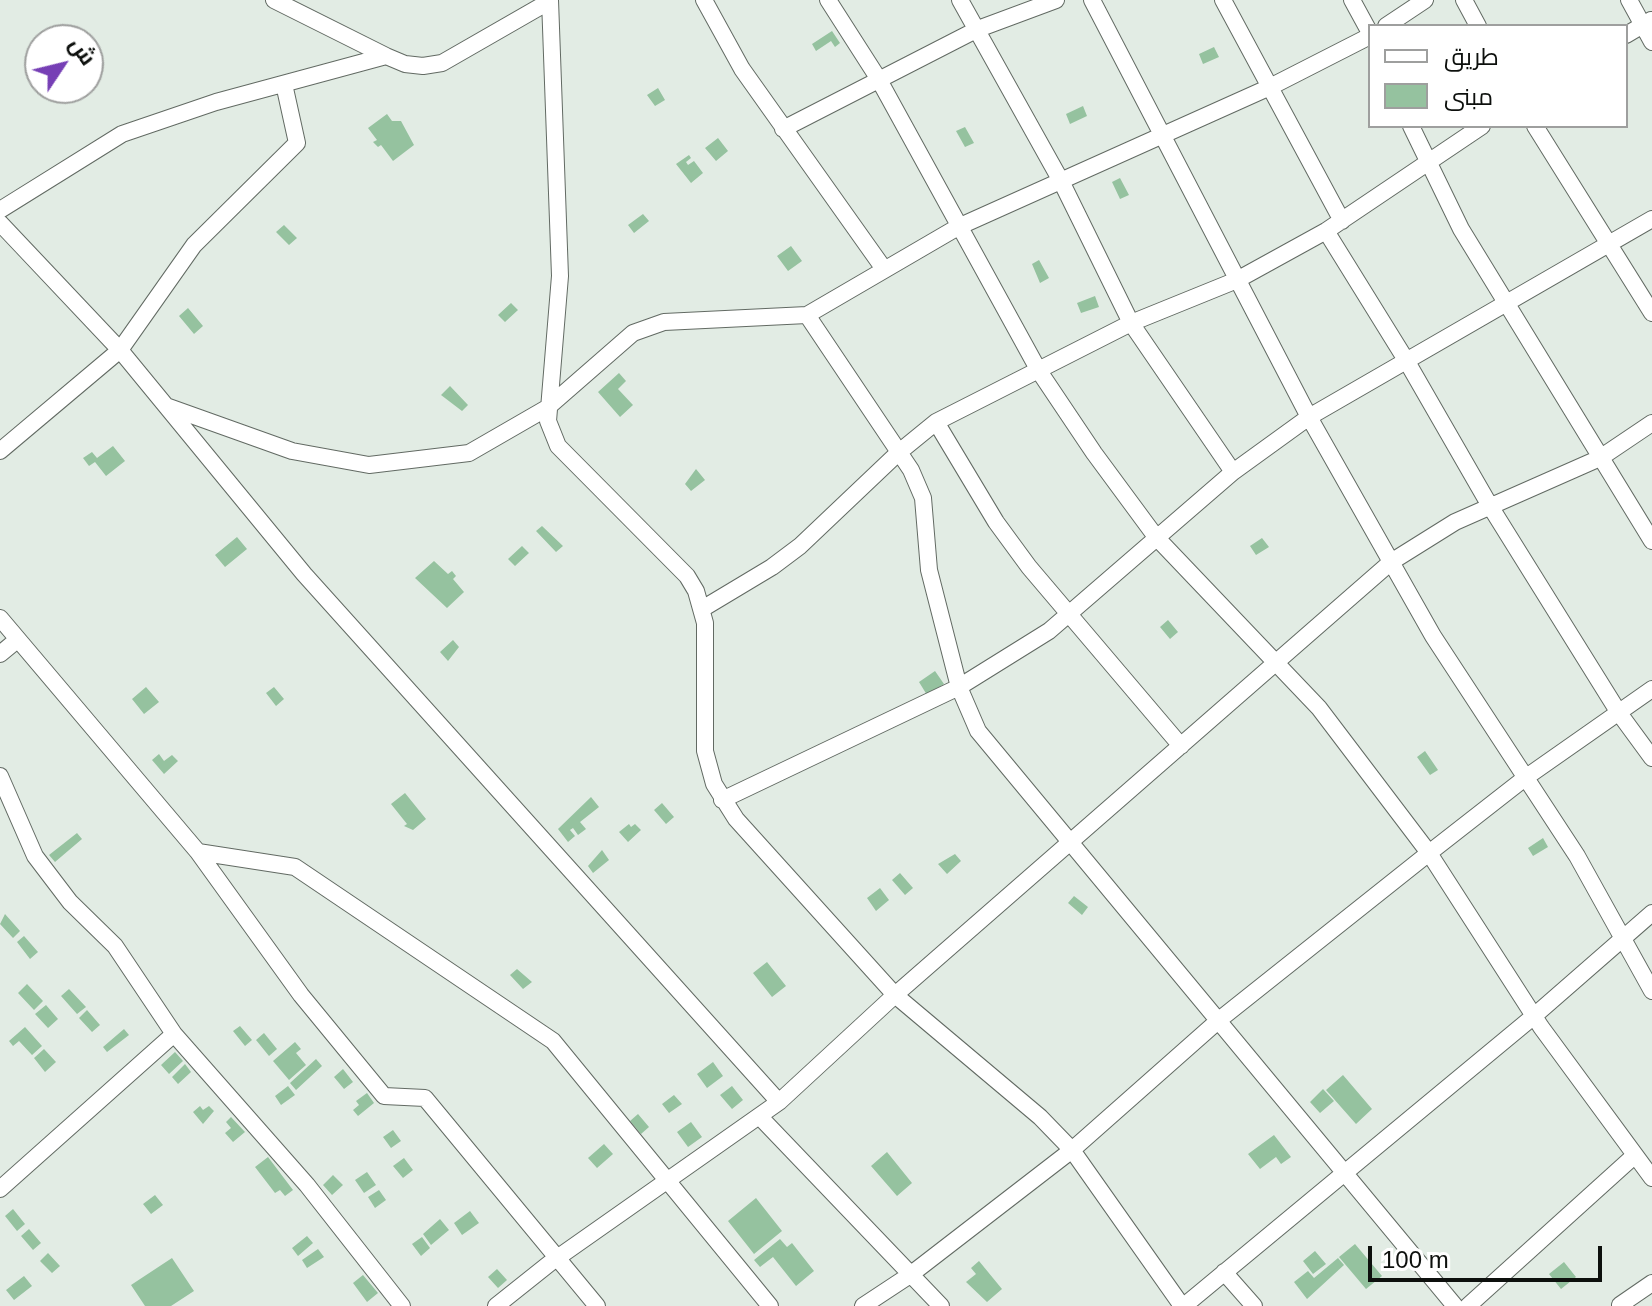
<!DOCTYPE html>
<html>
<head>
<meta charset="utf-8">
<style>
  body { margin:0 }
  #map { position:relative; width:1652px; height:1306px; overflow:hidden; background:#e2ece4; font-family:Arial,Cairo,sans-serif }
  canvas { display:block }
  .legend { position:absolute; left:1368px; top:24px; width:260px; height:104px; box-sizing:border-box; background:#fff; border:2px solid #9e9f9e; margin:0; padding:10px 14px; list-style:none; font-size:24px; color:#0d100d }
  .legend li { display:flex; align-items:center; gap:16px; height:40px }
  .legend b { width:40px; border:2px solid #9e9f9e }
  .north { position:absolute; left:24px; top:24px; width:80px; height:80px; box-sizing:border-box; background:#fff; border:2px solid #9e9f9e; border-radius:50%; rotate:55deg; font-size:22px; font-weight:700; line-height:32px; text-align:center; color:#0d100d }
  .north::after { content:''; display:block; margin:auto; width:28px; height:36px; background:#763fb5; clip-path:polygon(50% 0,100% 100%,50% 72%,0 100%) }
  .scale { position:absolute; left:1368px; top:1246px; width:234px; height:36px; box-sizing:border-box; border:4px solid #0d100d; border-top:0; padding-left:10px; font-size:24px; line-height:28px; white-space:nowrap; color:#0d100d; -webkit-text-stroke:6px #fff; paint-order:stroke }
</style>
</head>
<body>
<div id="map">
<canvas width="1652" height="1306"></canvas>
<ul class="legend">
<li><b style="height:10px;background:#fff"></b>طريق</li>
<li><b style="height:22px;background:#95c29f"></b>مبنى</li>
</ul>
<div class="north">ش</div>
<div class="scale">100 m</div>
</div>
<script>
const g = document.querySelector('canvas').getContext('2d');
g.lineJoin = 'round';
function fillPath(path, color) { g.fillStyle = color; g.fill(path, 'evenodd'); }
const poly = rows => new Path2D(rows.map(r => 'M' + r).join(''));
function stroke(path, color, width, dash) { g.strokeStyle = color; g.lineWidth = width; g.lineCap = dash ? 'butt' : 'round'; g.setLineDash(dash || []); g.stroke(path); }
const building = poly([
  [832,31,840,43,835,47,831,41,816,51,812,44],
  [1214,47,1219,57,1203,64,1199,54],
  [658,88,665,100,655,106,647,95],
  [1083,106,1087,116,1070,124,1066,114],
  [387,114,392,121,401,121,414,145,393,161,381,145,378,147,373,142,377,140,368,128],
  [965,127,974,143,965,147,956,131],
  [718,138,728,151,716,161,705,148],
  [689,155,691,158,686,162,688,165,694,161,703,173,691,183,676,164],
  [1120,178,1129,195,1120,199,1112,182],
  [643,214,649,221,634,233,628,225],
  [284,225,297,238,289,245,276,232],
  [791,246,802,261,788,271,777,256],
  [1039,260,1049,278,1040,283,1032,264],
  [1095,296,1099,307,1081,313,1077,303],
  [511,303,518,310,505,322,498,315],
  [188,308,203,326,194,334,179,316],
  [619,373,626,381,618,389,633,405,620,417,598,392],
  [450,386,468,405,462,411,441,395],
  [113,446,125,461,106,476,95,462,89,466,83,458,92,452,97,458],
  [696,469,705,480,691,491,685,484],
  [542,526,563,546,556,552,536,531],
  [237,537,247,549,225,567,215,555],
  [1262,538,1269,547,1256,555,1250,546],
  [522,546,529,553,515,566,508,559],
  [434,561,448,574,452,571,456,576,453,579,464,592,447,608,415,578],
  [1168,620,1178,632,1170,639,1160,627],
  [453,640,459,647,448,661,440,652],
  [935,671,944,684,927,695,919,682],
  [146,687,159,702,144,714,132,699],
  [274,687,284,699,276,706,266,693],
  [1425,751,1438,770,1430,775,1417,757],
  [159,754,164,761,172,755,178,761,164,774,152,760],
  [405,793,426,819,413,830,404,826,407,824,391,804],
  [591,797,599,807,580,822,586,829,578,835,573,828,570,830,575,836,568,842,558,829],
  [662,803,674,817,666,824,654,810],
  [629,824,631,827,635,824,641,830,628,842,619,832],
  [77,833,82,839,55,862,49,855],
  [1543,838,1548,847,1533,856,1528,848],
  [602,850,609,860,593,873,588,866],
  [955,854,961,861,947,874,938,864],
  [900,873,913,888,905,895,892,880],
  [880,888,889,900,876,911,867,898],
  [1074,896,1088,907,1082,915,1068,903],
  [5,914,20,931,13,938,0,924],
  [24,936,38,952,30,959,17,942],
  [767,962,786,986,772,997,753,973],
  [517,969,532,982,523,989,510,975],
  [27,984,43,1001,34,1010,18,993],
  [69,989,86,1007,77,1014,61,996],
  [46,1005,58,1019,48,1028,35,1014],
  [87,1010,100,1025,92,1032,79,1018],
  [240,1026,252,1040,245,1046,233,1031],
  [25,1027,42,1046,32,1055,19,1041,13,1046,9,1041],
  [124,1029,129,1035,107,1052,103,1047],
  [264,1033,277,1049,269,1056,256,1040],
  [295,1042,301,1049,296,1053,306,1065,289,1080,273,1061],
  [44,1049,56,1062,45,1072,34,1058],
  [175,1052,183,1061,169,1074,161,1065],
  [316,1059,322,1066,296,1090,290,1083],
  [713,1062,723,1076,707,1088,697,1074],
  [185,1064,191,1072,178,1084,172,1077],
  [343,1069,353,1082,344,1089,334,1077],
  [1343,1075,1372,1109,1356,1124,1326,1090],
  [288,1086,295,1095,281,1105,275,1096],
  [732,1086,743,1100,732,1109,720,1095],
  [1323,1089,1334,1101,1320,1113,1310,1102],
  [367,1093,374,1103,358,1116,353,1110,359,1105,356,1101],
  [674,1095,682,1104,669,1113,662,1104],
  [200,1106,203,1110,209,1106,214,1111,203,1124,193,1112],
  [638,1114,649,1127,641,1134,630,1121],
  [231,1117,245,1132,233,1142,225,1133,231,1128,226,1122],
  [691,1122,702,1137,688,1147,677,1132],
  [393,1130,401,1141,391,1148,383,1137],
  [1274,1135,1291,1157,1281,1164,1276,1157,1260,1169,1248,1154],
  [604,1144,613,1154,597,1168,588,1158],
  [887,1152,912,1183,897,1196,871,1166],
  [268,1157,293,1190,285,1196,280,1190,275,1193,255,1167],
  [404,1158,413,1170,403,1178,393,1166],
  [367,1172,376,1185,364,1193,355,1180],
  [333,1175,343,1185,332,1195,323,1185],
  [379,1190,386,1200,375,1208,368,1197],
  [155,1195,163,1205,151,1214,143,1204],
  [756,1198,782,1231,754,1254,728,1221],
  [13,1209,25,1224,17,1231,5,1216],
  [470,1211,479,1223,462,1235,454,1223],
  [440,1219,449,1230,431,1245,423,1234],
  [29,1229,41,1243,33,1250,21,1236],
  [307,1236,313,1243,298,1256,292,1248],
  [422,1237,430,1248,421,1256,412,1244],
  [780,1239,787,1247,792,1243,814,1271,796,1286,773,1257,760,1267,754,1260],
  [1355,1244,1382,1276,1366,1289,1339,1257],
  [318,1249,324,1257,307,1268,302,1260],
  [1315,1251,1326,1264,1313,1274,1303,1261],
  [48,1253,60,1266,52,1273,40,1261],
  [172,1258,194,1291,171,1306,145,1306,131,1285],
  [1338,1258,1344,1265,1307,1299,1294,1282,1308,1271,1314,1278],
  [979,1261,1002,1289,987,1302,966,1282,976,1274,971,1268],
  [1564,1262,1576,1277,1561,1289,1549,1274],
  [497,1269,507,1280,498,1288,488,1277],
  [363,1275,378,1293,367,1302,353,1283],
  [24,1276,32,1286,14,1300,6,1290]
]);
const minor = poly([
  [274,0,386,56,405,64,423,66,442,63,550,1],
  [550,0,560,276,548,421,558,446,687,576,696,591,705,623,705,751,714,784,736,819,895,995,1040,1117,1072,1150,1182,1306],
  [704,0,742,69,884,269],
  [828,0,878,78,1039,371,1094,453,1156,537,1319,708,1429,853,1541,1027,1652,1178],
  [960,0,1061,181,1131,323,1233,472],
  [1092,0,1309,417,1433,636,1577,856,1652,991],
  [1223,0,1342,221],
  [1352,0,1370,33],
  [1464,0,1478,26],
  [1629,0,1652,42],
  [1386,26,1425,0],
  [1626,35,1651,20],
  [1411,126,1461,229,1652,541],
  [1535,126,1652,313],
  [783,129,978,29,1056,0],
  [0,210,122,134,216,102,386,56],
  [0,223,120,350,304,574,779,1102],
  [1326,231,1406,360,1490,506,1619,713,1652,758],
  [807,315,911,470,923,498,929,570,959,687,978,731,1455,1306],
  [166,406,292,451,369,465,469,453,547,408,633,333,664,322,807,315,958,227,1270,87,1370,36],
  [936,422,996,522,1029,567,1181,746],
  [0,451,120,350,194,245,297,143,284,84],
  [702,609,772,567,800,546,898,453,936,422,1131,323,1237,280,1326,231,1482,126],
  [0,618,198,852,301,995,384,1096,425,1098,597,1306],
  [0,654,17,640],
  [0,776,35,856,70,902,115,946,174,1034,307,1185,402,1306],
  [722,800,959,687,1049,631,1233,472,1309,417,1652,219],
  [198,852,295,867,553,1041,770,1306],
  [760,1117,941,1306],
  [0,1189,174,1034],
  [1224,1272,1254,1306],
  [1620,1305,1652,1283],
  [496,1306,550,1263,779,1102,895,995,1391,562,1455,522,1600,458,1652,423],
  [863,1306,910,1275,1072,1150,1219,1020,1429,853,1525,778,1652,689],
  [1184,1306,1534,1016,1652,913],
  [1468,1306,1634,1156]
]);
fillPath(building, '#95c29f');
stroke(minor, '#626a63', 18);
stroke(minor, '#fff', 16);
</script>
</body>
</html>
